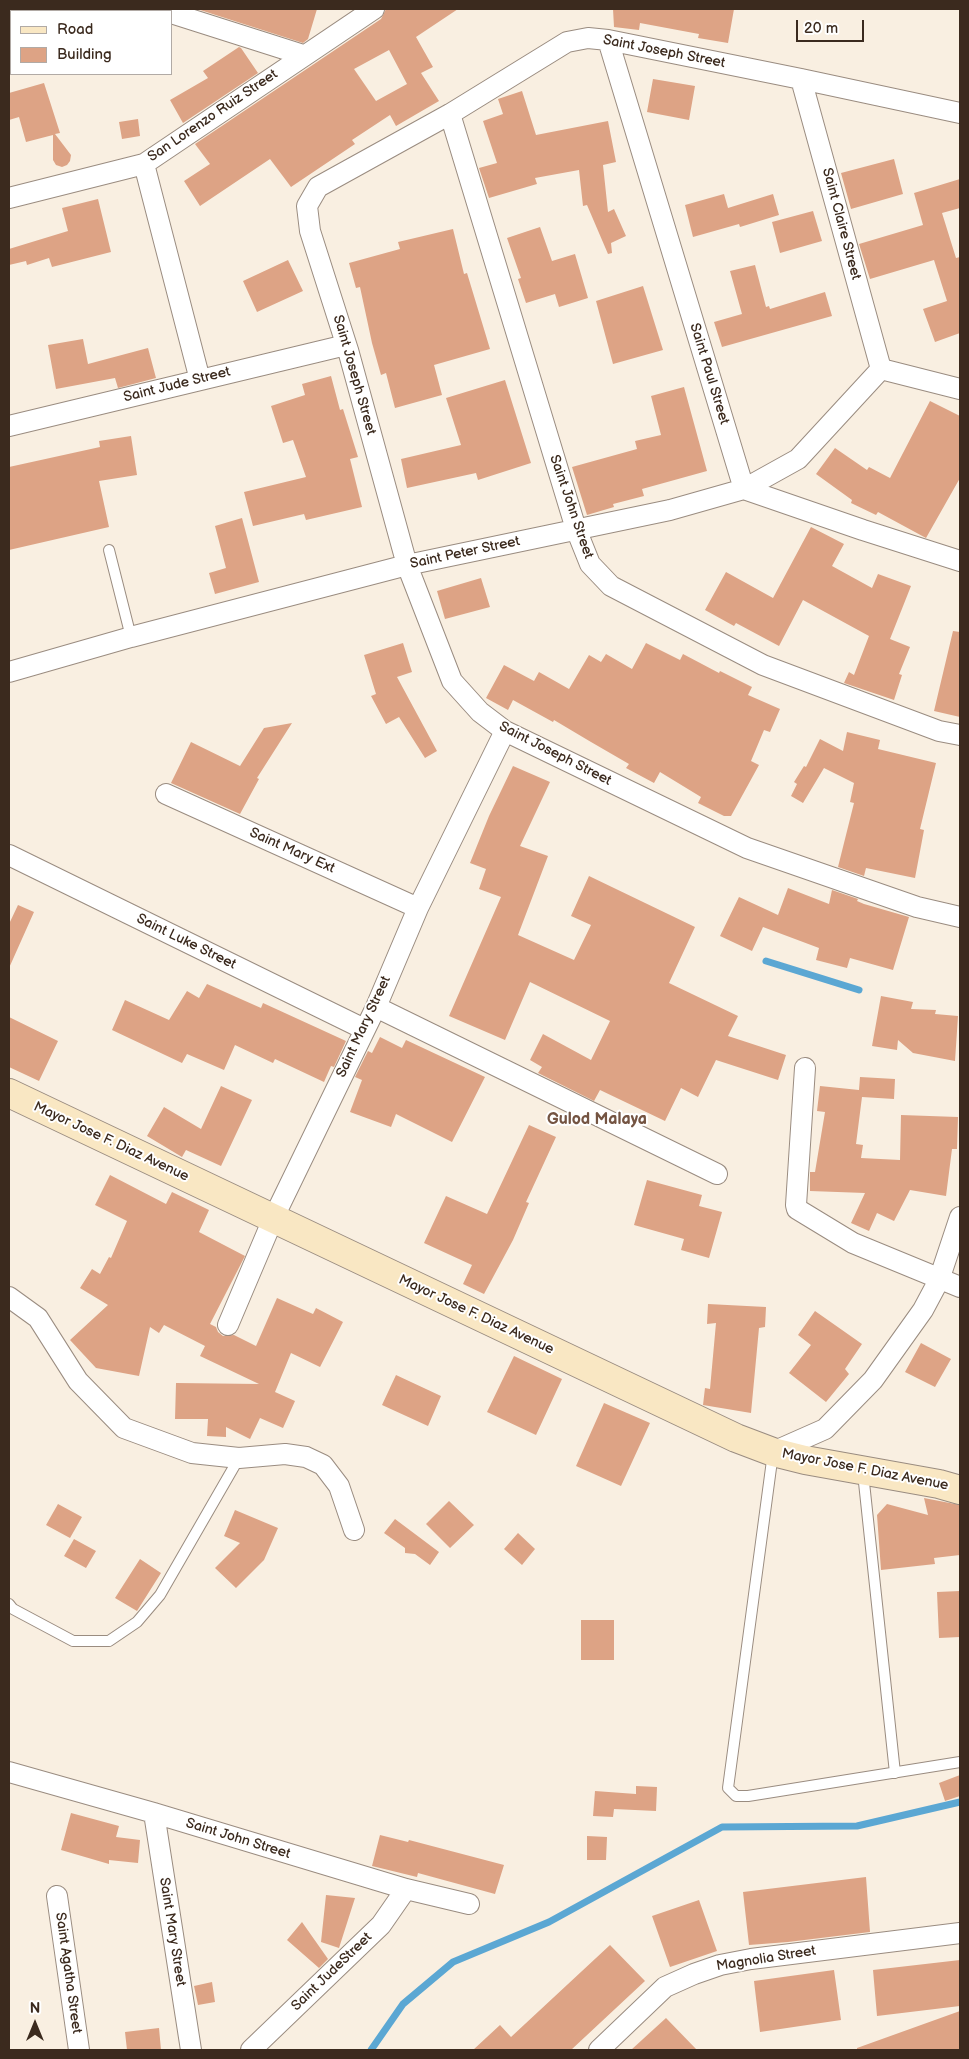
<!DOCTYPE html>
<html>
<head>
<meta charset="utf-8">
<style>
  body { margin:0 }
  #map { position:relative; width:969px; height:2059px; overflow:hidden; background:#f9efe1; font-family:"Balsamiq Sans",sans-serif }
  canvas { display:block }
  .frame { position:absolute; inset:0; border:10px solid #3b2a1e; pointer-events:none }
  .legend { position:absolute; left:10px; top:10px; width:162px; height:65px; box-sizing:border-box; background:#fff; border:1px solid #b1aaa5; margin:0; padding:6px 9px; list-style:none; font-size:15px; color:#3b2a1e }
  .legend li { display:flex; align-items:center; gap:10px; height:25px }
  .legend b { width:25px; border:1px solid #b1aaa5 }
  .north { position:absolute; left:10px; top:1999px; width:50px; height:50px; -webkit-text-stroke:4px #fff; paint-order:stroke; rotate:0deg; font-size:14px; font-weight:700; line-height:20px; text-align:center; color:#3b2a1e }
  .north::after { content:''; display:block; margin:auto; width:18px; height:22px; background:#3b2a1e; clip-path:polygon(50% 0,100% 100%,50% 72%,0 100%) }
  .scale { position:absolute; left:796px; top:20px; width:68px; height:22px; box-sizing:border-box; border:2px solid #3b2a1e; border-top:0; padding-left:6px; font-size:15px; line-height:18px; white-space:nowrap; color:#3b2a1e; -webkit-text-stroke:4px #fff; paint-order:stroke }
</style>
</head>
<body>
<div id="map">
<canvas width="969" height="2059"></canvas>
<div class="frame"></div>
<ul class="legend">
<li><b style="height:6px;background:#f9e7c3"></b>Road</li>
<li><b style="height:14px;background:#dda385"></b>Building</li>
</ul>
<div class="north">N</div>
<div class="scale">20 m</div>
</div>
<script>
const g = document.querySelector('canvas').getContext('2d');
g.lineJoin = 'round';
const poly = rows => new Path2D(rows.map(r => 'M' + r).join(''));
function stroke(path, color, width, dash) { g.strokeStyle = color; g.lineWidth = width; g.lineCap = dash ? 'butt' : 'round'; g.setLineDash(dash || []); g.stroke(path); }
function fillPath(path, color) { g.fillStyle = color; g.fill(path, 'evenodd'); }
function write(font, color, halo, rows, align = 'center') {
  g.font = font + ' "Balsamiq Sans",sans-serif'; g.lineWidth = 4; g.setLineDash([]); g.textBaseline = 'middle'; g.strokeStyle = halo; g.fillStyle = color; for (const [text, x, y, turn = 0] of rows) {
    g.save(); g.translate(x, y); g.rotate((+turn || 0) * Math.PI / 180); g.textAlign = isNaN(turn) ? turn : align; if (halo) g.strokeText(text, 0, 0); g.fillText(text, 0, 0); g.restore();
  }
}
const stream = poly([
  [766,961,859,990],
  [371,2050,403,2004,453,1962,549,1922,722,1827,857,1826,960,1802]
]);
const building = poly([
  [197,9,317,9,308,39,303,43],
  [386,9,458,9,416,37,433,67,421,73,439,101,396,126,390,115,352,140,355,144,291,187,270,159,200,206,184,181,210,164,195,144,381,19],
  [389,50,407,84,376,101,354,69],
  [613,9,734,9,728,43,698,38,699,34,640,23,639,30,614,27],
  [239,47,241,48,258,73,183,123,170,100,208,78,203,71],
  [653,79,695,86,689,120,647,112],
  [44,83,60,133,55,134,71,155,70,161,67,165,62,167,56,165,53,160,53,135,26,142,19,117,9,120,9,93],
  [522,91,536,135,608,121,616,162,603,165,608,212,614,209,626,236,611,243,612,253,608,254,587,205,583,206,579,170,535,178,537,184,489,198,479,168,497,163,483,121,503,114,498,99],
  [138,119,140,136,122,139,119,122],
  [894,159,903,194,851,209,841,173],
  [960,179,960,208,942,213,956,258,960,257,960,333,935,342,923,309,947,301,934,260,870,279,859,244,923,225,914,193],
  [724,194,728,208,773,194,779,215,740,227,739,224,693,237,685,205],
  [98,199,111,252,52,267,49,258,27,265,26,261,9,265,9,249,68,231,62,208],
  [813,211,822,241,780,253,772,222],
  [540,227,552,261,575,254,588,298,559,307,555,294,526,303,518,279,521,278,507,238],
  [453,229,464,274,467,273,490,349,434,365,442,395,395,408,386,373,381,375,372,343,360,287,356,288,349,263,400,249,398,242],
  [288,260,303,291,257,312,243,281],
  [755,265,766,307,769,306,770,309,825,292,832,316,722,347,714,322,742,314,730,271],
  [643,286,663,350,613,364,596,301],
  [83,339,88,364,148,348,156,378,118,388,115,378,56,389,48,345],
  [331,376,340,410,343,409,358,457,350,459,362,507,306,520,304,514,253,526,244,492,306,477,293,440,283,443,271,406,305,395,302,384],
  [505,380,531,463,478,480,476,473,407,488,401,459,461,445,446,398],
  [684,387,707,471,642,489,644,496,613,504,614,507,587,515,572,467,637,449,635,441,661,435,651,396],
  [930,401,960,416,960,478,926,538,878,512,876,515,851,503,852,500,816,474,835,448,867,470,869,467,890,478],
  [131,436,137,475,99,481,109,527,9,550,9,467,100,447,99,441],
  [242,518,259,582,215,594,209,573,226,568,215,526],
  [811,527,844,544,832,566,872,588,878,574,911,586,890,639,910,647,899,674,902,675,894,700,844,683,849,672,854,675,869,636,803,600,779,646,736,623,734,626,705,610,726,572,773,598],
  [481,578,490,607,445,619,437,591],
  [953,631,960,632,960,717,934,711],
  [403,643,412,672,397,677,437,751,425,758,399,717,386,724,371,696,376,694,364,655],
  [646,643,680,660,683,654,719,673,720,671,752,687,748,695,780,709,770,732,764,730,751,761,759,765,731,816,724,816,698,803,701,797,660,772,654,783,626,768,629,764,591,742,554,720,553,722,513,700,508,710,486,698,504,665,534,681,539,672,569,689,589,655,601,662,606,654,632,669],
  [292,723,257,778,259,779,240,814,171,783,191,742,240,766,264,728],
  [847,732,880,740,878,749,936,763,920,829,924,830,915,878,866,868,864,876,838,867,854,803,850,802,854,783,824,768,803,803,791,796,797,784,794,782,804,766,806,767,820,739,843,751],
  [513,766,550,782,520,846,548,856,518,935,574,960,591,925,571,916,589,876,695,927,669,983,738,1016,728,1036,786,1055,778,1080,716,1060,698,1097,681,1088,665,1121,600,1090,594,1101,538,1073,542,1067,530,1060,543,1034,591,1060,610,1021,530,982,505,1040,449,1016,501,897,479,889,486,869,470,863,489,816],
  [788,888,829,904,832,890,858,899,857,901,864,904,909,917,893,970,850,958,847,968,816,960,819,948,763,927,752,951,720,936,739,897,778,915],
  [18,905,34,912,9,968,9,924],
  [207,984,261,1008,263,1003,346,1041,334,1067,331,1066,324,1082,275,1059,273,1063,235,1045,224,1070,187,1054,182,1063,112,1030,125,1000,169,1020,187,991,199,998],
  [881,996,913,1002,911,1009,936,1010,935,1014,958,1016,955,1061,913,1053,898,1040,897,1050,872,1046],
  [9,1017,58,1041,39,1081,9,1067],
  [380,1037,402,1048,406,1040,485,1077,452,1142,396,1114,391,1127,350,1112,362,1080,355,1077,368,1051,372,1053],
  [860,1077,895,1079,894,1099,862,1097,856,1144,863,1145,861,1158,900,1160,901,1115,958,1117,957,1149,952,1149,946,1196,910,1190,894,1221,877,1213,869,1231,851,1223,865,1193,810,1191,810,1172,815,1172,825,1112,817,1111,820,1086,859,1090],
  [221,1086,252,1100,221,1166,186,1150,182,1157,147,1136,164,1107,201,1129],
  [529,1125,556,1137,526,1202,529,1203,513,1240,484,1294,463,1284,472,1265,424,1243,446,1196,487,1214],
  [110,1175,166,1204,172,1192,209,1210,199,1232,245,1256,210,1324,216,1327,218,1332,223,1336,234,1335,256,1346,277,1298,313,1314,316,1308,343,1322,320,1367,291,1353,275,1392,295,1401,283,1428,260,1418,250,1439,226,1427,226,1437,207,1436,208,1419,175,1419,176,1383,259,1384,200,1356,205,1346,164,1325,159,1333,150,1327,139,1376,96,1368,70,1340,108,1305,80,1288,92,1269,100,1274,109,1257,111,1258,127,1221,95,1205],
  [647,1180,702,1195,699,1206,722,1212,709,1258,681,1250,684,1239,634,1225],
  [708,1304,766,1307,765,1327,759,1328,751,1413,703,1405,705,1388,710,1389,716,1323,707,1324],
  [815,1311,862,1344,845,1369,849,1374,826,1402,789,1373,811,1345,798,1335],
  [921,1343,951,1359,935,1387,905,1372],
  [514,1356,562,1379,536,1435,487,1412],
  [396,1375,441,1396,428,1426,382,1405],
  [604,1403,650,1423,621,1486,576,1466],
  [924,1498,960,1505,960,1555,934,1558,935,1564,881,1570,877,1515,887,1504,928,1515],
  [449,1501,474,1525,450,1548,426,1524],
  [58,1504,82,1517,70,1538,46,1525],
  [235,1510,278,1528,264,1560,236,1588,215,1568,240,1543,224,1536],
  [395,1519,439,1552,430,1565,415,1554,405,1553,405,1548,384,1533],
  [518,1533,535,1549,522,1565,504,1549],
  [74,1539,96,1551,86,1568,64,1556],
  [140,1559,161,1573,137,1611,115,1598],
  [960,1591,960,1637,939,1638,937,1592],
  [581,1620,614,1620,614,1660,581,1660],
  [960,1775,960,1796,945,1801,939,1783],
  [636,1786,657,1787,656,1811,614,1809,613,1817,593,1816,595,1791,636,1794],
  [71,1813,119,1826,116,1837,140,1840,138,1863,109,1860,109,1864,61,1850],
  [380,1835,408,1842,409,1840,504,1865,495,1894,418,1873,417,1877,372,1866],
  [587,1836,607,1837,606,1860,587,1860],
  [866,1877,870,1932,788,1942,749,1945,743,1892],
  [326,1895,355,1898,339,1948,321,1942],
  [699,1900,717,1951,670,1967,652,1916],
  [302,1922,328,1959,319,1968,287,1940],
  [610,1945,645,1981,571,2050,473,2050,500,2025,511,2037],
  [960,1960,960,2006,877,2016,873,1970],
  [834,1970,841,2020,760,2032,754,1981],
  [212,1982,215,2002,198,2005,194,1986],
  [960,2011,960,2050,857,2050,857,2048],
  [666,2018,697,2050,631,2050],
  [159,2028,161,2050,127,2050,125,2032]
]);
const service = poly([
  [109,550,131,637],
  [773,1453,728,1788,736,1796,748,1796,960,1762],
  [863,1473,895,1773],
  [9,1604,13,1609,73,1641,109,1641,137,1622,160,1595,239,1458]
]);
const minor = poly([
  [171,13,303,55],
  [608,40,744,489,863,530,960,561],
  [801,79,881,369],
  [960,113,801,79,608,40,588,38,567,42,450,114,318,187,307,206,310,231,348,350,407,565,452,681,480,712,505,731,747,848,917,907,960,917],
  [450,114,576,529,590,564,611,586,763,665,939,731,960,735],
  [144,164,200,380],
  [9,198,144,164,374,9],
  [881,369,960,389],
  [9,426,346,345],
  [9,672,131,637,407,565,670,510,744,489,798,459,881,369],
  [166,794,418,908],
  [9,855,364,1029],
  [376,1007,717,1174],
  [805,1068,796,1205,797,1209,853,1243,960,1287],
  [9,1297,38,1318,78,1381,124,1428,192,1453,239,1458,285,1454,306,1457,323,1465,339,1486,354,1530],
  [228,1325,273,1219,376,1007,418,908,505,731],
  [773,1452,825,1429,873,1380,923,1310,939,1280,960,1217],
  [9,1772,154,1813,406,1889,469,1904],
  [154,1813,191,2050],
  [57,1896,79,2050],
  [251,2050,381,1925,406,1889],
  [599,2050,665,1987,694,1974,720,1965,751,1959,960,1933]
]);
const secondary = poly([
  [9,1093,736,1438,773,1452,805,1460,939,1484,960,1490]
]);
const streetNames = [
  ["Saint Joseph Street",664,52,11],
  ["San Lorenzo Ruiz Street",213,116,-34],
  ["Saint Claire Street",841,224,75],
  ["Saint Paul Street",709,374,73],
  ["Saint Joseph Street",354,375,74],
  ["Saint Jude Street",177,385,-14],
  ["Saint John Street",571,507,71],
  ["Saint Peter Street",465,553,-12],
  ["Saint Joseph Street",555,754,27],
  ["Saint Mary Ext",292,851,24],
  ["Saint Luke Street",186,942,26],
  ["Saint Mary Street",364,1027,-65],
  ["Mayor Jose F. Diaz Avenue",111,1142,25],
  ["Mayor Jose F. Diaz Avenue",476,1315,25],
  ["Mayor Jose F. Diaz Avenue",865,1470,11],
  ["Saint John Street",238,1839,17],
  ["Saint Mary Street",172,1932,81],
  ["Magnolia Street",766,1959,-9],
  ["Saint JudeStreet",332,1972,-44],
  ["Saint Agatha Street",68,1973,82]
];
const quarterNames = [
  ["Gulod Malaya",597,1120]
];
stroke(stream, '#5ba7d3', 7);
fillPath(building, '#dda385');
stroke(service, '#9a8c80', 12);
stroke(minor, '#9a8c80', 22);
stroke(secondary, '#9a8c80', 30);
stroke(service, '#fff', 10);
stroke(minor, '#fff', 20);
stroke(secondary, '#f9e7c3', 28);
write('14px', '#3b2a1e', '#fff', streetNames);
write('bold 16px', '#745442', '#fff', quarterNames);
</script>
</body>
</html>
